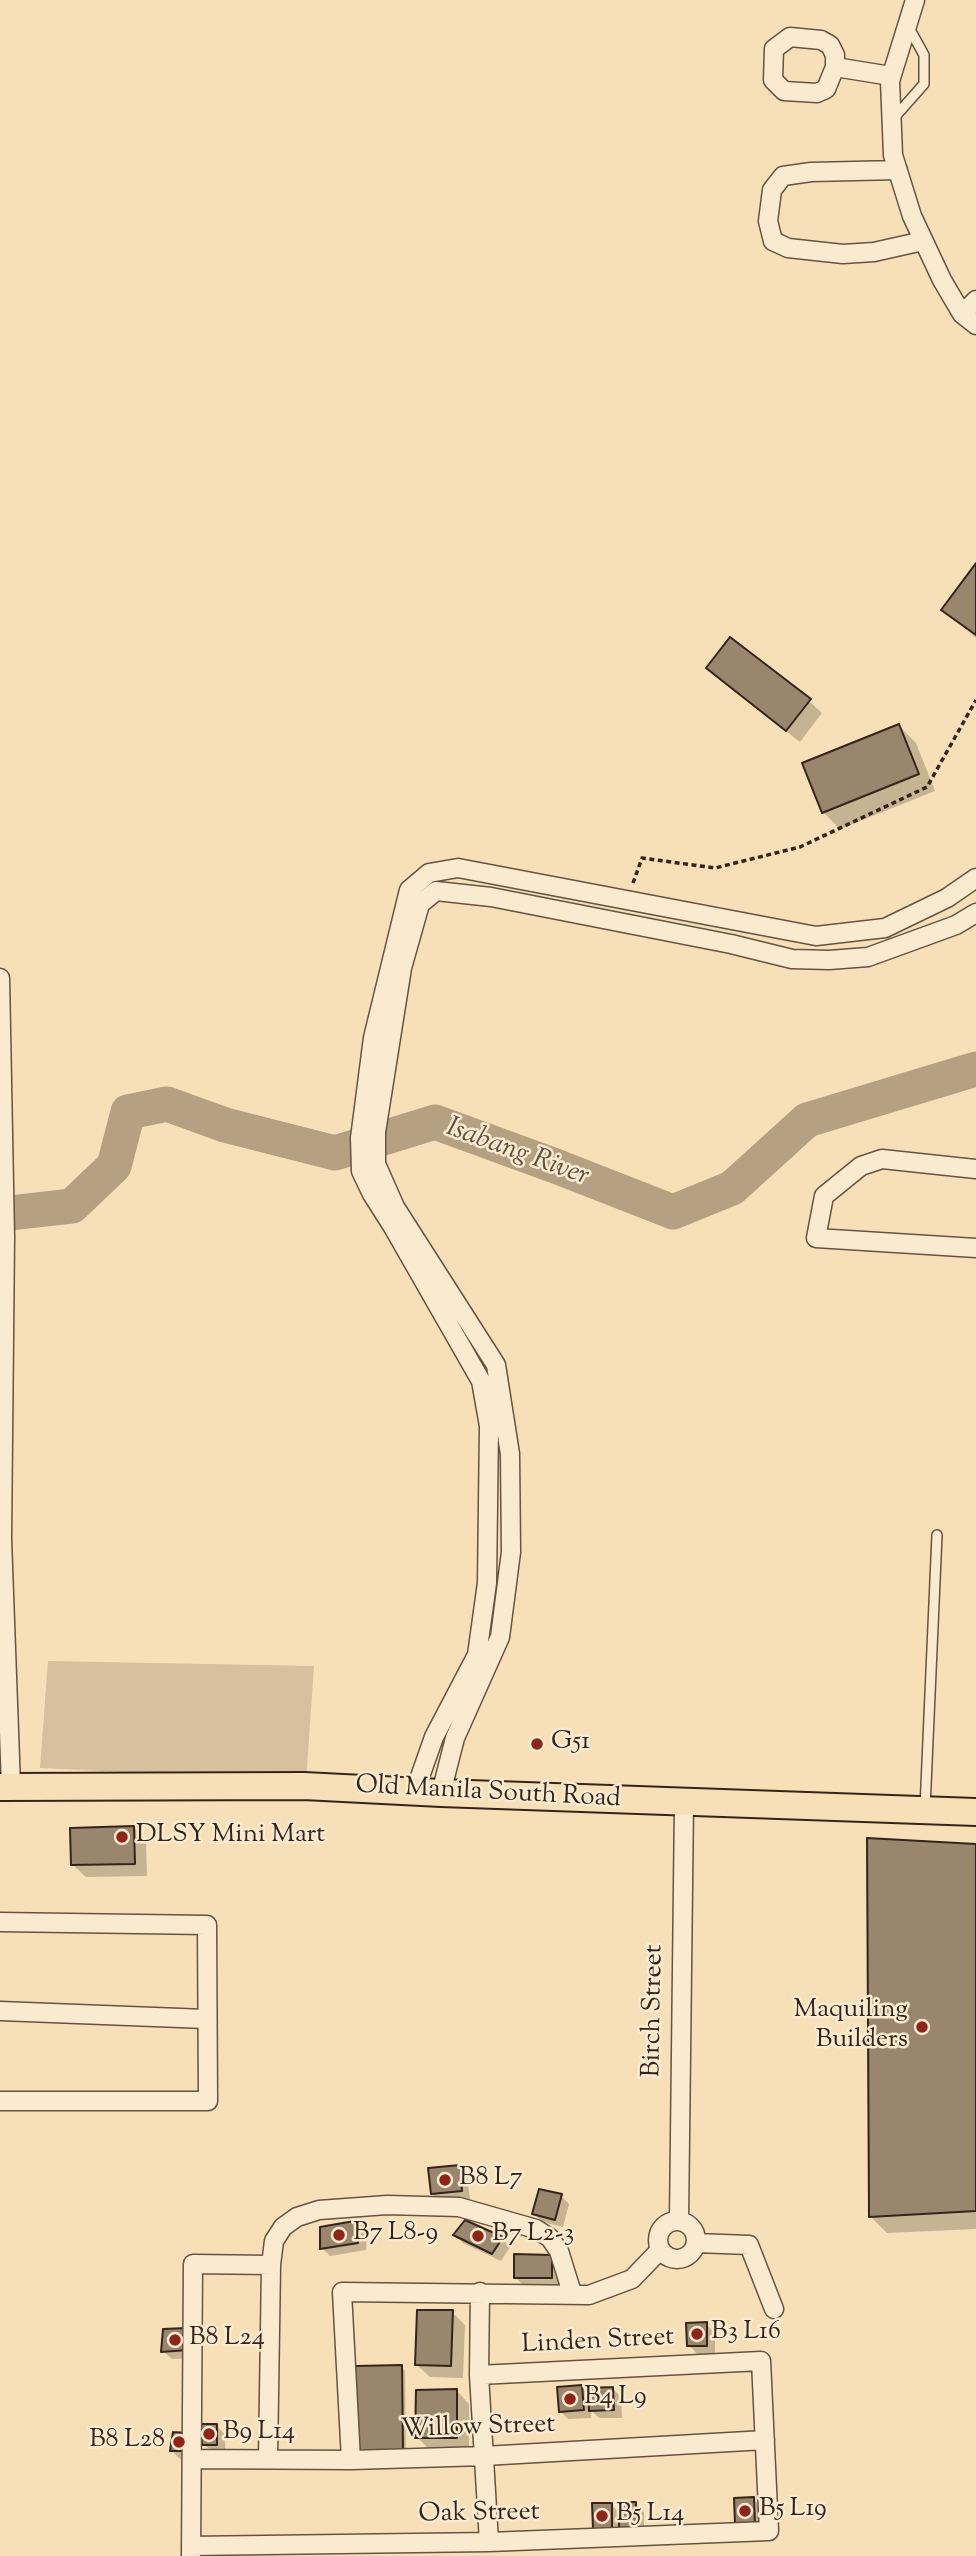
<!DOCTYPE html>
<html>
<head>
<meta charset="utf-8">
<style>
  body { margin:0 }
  canvas { display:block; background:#f7e0b7 }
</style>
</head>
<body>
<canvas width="976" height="2556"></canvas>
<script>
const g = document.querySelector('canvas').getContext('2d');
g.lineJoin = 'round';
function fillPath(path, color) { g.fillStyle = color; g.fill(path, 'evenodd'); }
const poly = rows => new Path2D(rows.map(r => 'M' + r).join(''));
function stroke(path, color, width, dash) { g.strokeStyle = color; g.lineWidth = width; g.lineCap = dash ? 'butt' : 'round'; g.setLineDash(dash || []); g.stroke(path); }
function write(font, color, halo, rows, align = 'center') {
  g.font = font + ' "Sorts Mill Goudy",serif'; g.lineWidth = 5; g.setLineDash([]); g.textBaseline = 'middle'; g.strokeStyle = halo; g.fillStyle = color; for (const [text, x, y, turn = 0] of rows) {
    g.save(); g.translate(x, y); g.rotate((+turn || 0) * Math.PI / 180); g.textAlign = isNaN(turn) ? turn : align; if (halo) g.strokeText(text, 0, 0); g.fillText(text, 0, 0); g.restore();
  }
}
const green = poly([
  [48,1661,314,1666,306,1781,40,1768]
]);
const shadow = poly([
  [976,566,976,638,944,610],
  [708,668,809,701,822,713,800,742,721,681],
  [899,726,916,743,935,791,840,829,823,812],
  [134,1827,146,1840,147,1876,86,1877,73,1865],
  [976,1845,976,2229,887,2233,870,2216],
  [459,2167,467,2175,470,2199,441,2202,432,2194],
  [561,2196,569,2204,563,2227,543,2222,534,2214],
  [359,2222,367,2230,366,2250,330,2256,322,2248],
  [466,2222,502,2239,510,2247,501,2261,463,2243,455,2235],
  [552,2256,560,2265,560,2286,524,2286,516,2278],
  [452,2312,465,2325,463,2378,430,2377,417,2365],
  [706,2324,715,2333,715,2353,697,2354,689,2345],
  [186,2329,196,2358,172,2359,163,2351],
  [401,2367,405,2371,406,2454,361,2455],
  [582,2387,590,2396,613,2389,621,2397,622,2418,599,2418,591,2410,591,2418,568,2419,560,2411],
  [457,2391,469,2404,469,2450,430,2450,417,2437],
  [216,2426,225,2434,225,2453,212,2452,204,2444],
  [174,2434,194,2459,180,2459,172,2451],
  [753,2499,761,2507,762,2531,745,2532],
  [611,2504,620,2514,636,2504,644,2512,644,2535,629,2535,620,2526,620,2537,603,2537]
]);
const river = poly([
  [0,1214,72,1206,114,1166,128,1112,167,1104,225,1125,335,1153,435,1122,558,1167,673,1212,732,1188,807,1120,976,1069]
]);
const building = poly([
  [976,563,976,635,941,610,976,563],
  [730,637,811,699,786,731,706,668,730,637],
  [899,724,919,774,822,813,802,763,899,724],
  [134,1826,135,1864,71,1865,70,1828,134,1826],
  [867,1838,976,1844,976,2211,869,2217,867,1838],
  [460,2165,462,2191,431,2194,428,2168,460,2165],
  [539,2189,562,2194,555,2220,532,2214,539,2189],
  [360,2220,358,2243,320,2249,320,2227,360,2220],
  [465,2220,503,2237,492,2254,453,2235,465,2220],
  [514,2254,552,2255,552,2278,514,2278,514,2254],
  [417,2310,453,2310,451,2366,415,2365,417,2310],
  [707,2322,707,2346,687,2346,686,2323,707,2322],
  [187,2328,188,2350,161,2352,163,2329,187,2328],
  [402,2365,403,2451,356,2452,355,2366,402,2365],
  [582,2385,584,2410,559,2412,557,2387,582,2385],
  [613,2387,614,2410,589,2411,588,2388,613,2387],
  [457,2389,457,2438,415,2438,416,2390,457,2389],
  [200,2424,217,2424,217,2445,202,2445,200,2424],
  [173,2432,188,2433,186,2451,170,2451,173,2432],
  [754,2497,755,2524,735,2524,734,2498,754,2497],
  [619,2502,636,2502,636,2528,619,2528,619,2502],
  [592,2503,612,2503,612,2529,593,2530,592,2503]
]);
const path = poly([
  [633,883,642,858,715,868,800,847,927,787,976,700]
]);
const service = poly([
  [893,119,924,84,924,55,908,26],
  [925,1808,937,1535]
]);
const minor = poly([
  [915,0,890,81,893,155,912,216,942,280,962,314,976,325],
  [790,37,821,40,830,45,835,55,835,67,826,89,817,93,784,91,773,80,774,49,790,37],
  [835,67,891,76],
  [898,170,811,172,783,176,772,190,768,221,773,241,788,248,843,254,874,252,923,241],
  [962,314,976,300],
  [0,978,5,1237,2,1539,11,1786],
  [976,1169,882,1159,861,1166,824,1196,816,1238,976,1248],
  [415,1791,434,1737,477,1655,487,1583,489,1426,481,1381,393,1227,372,1194,361,1171,360,1138,373,1038,409,890,429,873,458,868,816,936,885,928,947,898,976,878],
  [441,1793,455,1738,500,1637,511,1552,510,1454,496,1365,395,1207,376,1164,376,1132,402,968,420,904,436,891,491,897,731,944,792,959,829,960,868,957,956,925,976,913],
  [0,1922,207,1925,208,2101,0,2101],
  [0,2011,206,2019],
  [679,2220,684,1803],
  '658 2240a19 19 0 1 1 38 0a19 19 0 1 1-38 0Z',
  [696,2243,749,2245,774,2309],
  [480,2292,479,2375,489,2542],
  [192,2459,351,2460,484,2456,765,2440],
  [268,2459,271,2265,274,2241,283,2227,297,2217,319,2210,387,2205,459,2207,536,2229,550,2238,559,2251,572,2293],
  [351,2460,342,2292,589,2295,632,2279,660,2250],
  [191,2546,489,2542,769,2531,761,2361,479,2375],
  [191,2556,193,2264,271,2265]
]);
const primary = poly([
  [0,1787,304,1786,441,1793,976,1812]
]);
const markers = [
  [537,1744,7,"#8f2418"],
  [122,1837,7,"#8f2418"],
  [922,2027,7,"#8f2418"],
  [445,2180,7,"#8f2418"],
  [339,2235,7,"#8f2418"],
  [478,2236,7,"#8f2418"],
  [697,2334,7,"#8f2418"],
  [175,2340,7,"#8f2418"],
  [570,2399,7,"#8f2418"],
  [209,2434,7,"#8f2418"],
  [179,2442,7,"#8f2418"],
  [745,2511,7,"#8f2418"],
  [602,2516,7,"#8f2418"]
];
const poiNames = [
  ["G51",551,1744],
  ["DLSY Mini Mart",136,1837],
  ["Maquiling",908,2012,"right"],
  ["Builders",908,2042,"right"],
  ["B8 L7",459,2180],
  ["B7 L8-9",353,2235],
  ["B7 L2-3",492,2236],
  ["B3 L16",711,2334],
  ["B8 L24",189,2340],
  ["B4 L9",584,2399],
  ["B9 L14",223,2434],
  ["B8 L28",165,2442,"right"],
  ["B5 L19",759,2511],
  ["B5 L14",616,2516]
];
const streetNames = [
  ["Old Manila South Road",488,1794,3],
  ["Birch Street",655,2011,-89],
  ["Linden Street",598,2343,-3],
  ["Willow Street",478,2429,-2],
  ["Oak Street",479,2515,-1]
];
const waterNames = [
  ["Isabang River",517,1154,20]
];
fillPath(green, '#d6c09d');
fillPath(shadow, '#0003');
stroke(river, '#b5a082', 35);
fillPath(building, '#99866d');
stroke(building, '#34241c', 2);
stroke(service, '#655343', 12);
stroke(minor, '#655343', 21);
stroke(primary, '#34241c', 30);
stroke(path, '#34241c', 3.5, [5, 3.5]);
stroke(service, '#faebd0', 9);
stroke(minor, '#faebd0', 18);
stroke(primary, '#f7e0b7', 26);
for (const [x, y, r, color] of markers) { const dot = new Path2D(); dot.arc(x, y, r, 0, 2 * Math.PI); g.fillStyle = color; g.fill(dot); stroke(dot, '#faebd0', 2.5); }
write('26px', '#34241c', '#faebd0', poiNames, 'left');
write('26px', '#34241c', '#faebd0', streetNames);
write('italic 28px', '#614f40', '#faebd0', waterNames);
</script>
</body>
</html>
